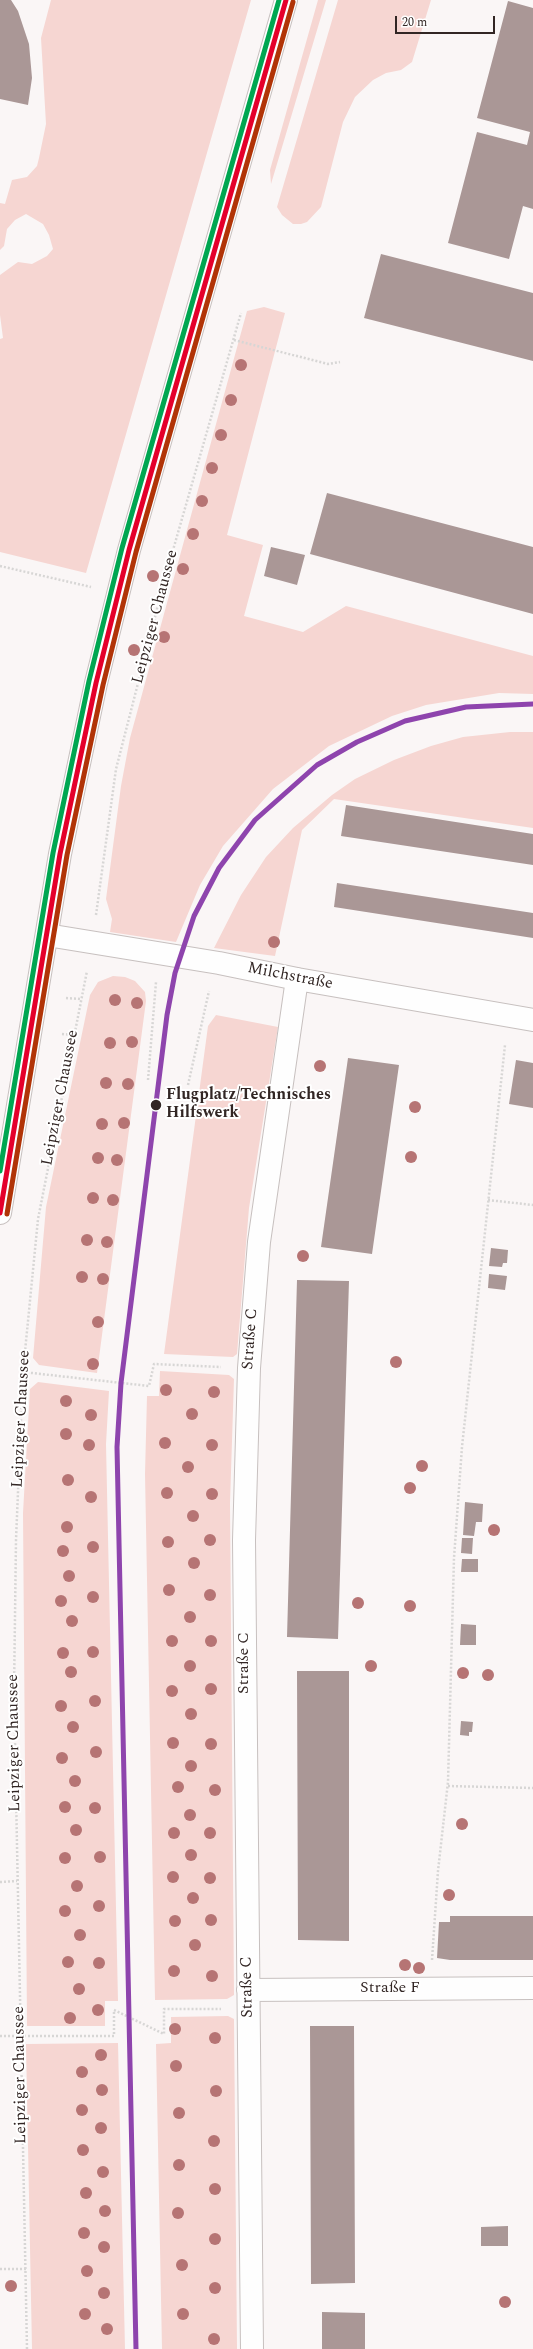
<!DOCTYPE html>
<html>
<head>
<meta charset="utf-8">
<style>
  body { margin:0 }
  #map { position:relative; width:533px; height:2349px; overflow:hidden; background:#faf6f6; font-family:Spectral,serif }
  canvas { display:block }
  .scale { position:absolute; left:395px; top:16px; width:100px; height:18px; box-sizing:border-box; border:2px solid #322624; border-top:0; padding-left:5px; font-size:12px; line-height:14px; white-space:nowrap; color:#322624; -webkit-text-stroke:3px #fff; paint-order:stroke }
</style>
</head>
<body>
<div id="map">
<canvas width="533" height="2349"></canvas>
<div class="scale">20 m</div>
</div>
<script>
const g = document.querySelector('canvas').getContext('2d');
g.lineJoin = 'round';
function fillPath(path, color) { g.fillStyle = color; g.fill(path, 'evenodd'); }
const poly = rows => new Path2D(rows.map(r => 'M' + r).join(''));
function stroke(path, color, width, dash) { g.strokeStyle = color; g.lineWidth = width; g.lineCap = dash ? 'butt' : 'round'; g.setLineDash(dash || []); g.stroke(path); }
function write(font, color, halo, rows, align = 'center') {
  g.font = font + ' Spectral,serif'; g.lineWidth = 4; g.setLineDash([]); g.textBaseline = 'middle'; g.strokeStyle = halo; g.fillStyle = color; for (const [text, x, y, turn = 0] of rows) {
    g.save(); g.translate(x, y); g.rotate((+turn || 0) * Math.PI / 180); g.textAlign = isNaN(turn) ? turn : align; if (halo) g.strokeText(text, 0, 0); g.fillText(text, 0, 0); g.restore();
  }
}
const green = poly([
  [51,0,251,0,86,573,0,552,0,339,3,338,0,315,0,275,18,262,32,264,47,256,53,249,49,235,43,224,26,214,15,220,7,229,4,246,0,250,0,203,5,204,12,180,27,177,37,166,39,158,46,124,41,38],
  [318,0,326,0,271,184,270,170],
  [338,0,431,0,412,62,401,70,386,73,373,80,355,97,343,122,321,207,307,222,301,224,293,224,282,215,277,207],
  [264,307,285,313,227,535,263,545,244,616,303,632,346,606,533,656,533,694,499,693,426,705,392,716,329,746,273,789,223,846,200,885,176,942,110,932,112,919,106,899,121,786,130,738,247,311],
  [510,732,533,732,533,828,334,799,302,830,275,956,214,948,241,895,266,857,293,828,332,795,355,779,394,760,431,746,463,737],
  [113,976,125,977,135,981,145,992,146,1001,97,1373,39,1365,33,1358,46,1207,90,995,98,982],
  [216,1015,278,1027,249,1208,237,1354,233,1357,164,1354,208,1026],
  [160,1371,229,1375,234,1379,230,1503,234,1995,227,1999,155,2000,145,1474,147,1396,159,1396],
  [38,1382,109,1391,106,1444,118,2001,105,2001,105,2026,27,2026,23,1513,30,1389],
  [228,2016,234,2019,237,2349,162,2349,156,2044,171,2043,171,2017],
  [118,2043,125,2349,32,2349,26,2044]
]);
const building = poly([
  [0,0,11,0,18,11,29,44,32,78,28,105,0,99],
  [508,1,533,8,533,209,523,206,509,259,448,243,477,132,527,145,530,132,477,118],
  [381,254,533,293,533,361,364,318],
  [327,493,533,547,533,614,310,554],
  [271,547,305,555,297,585,264,576],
  [346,805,533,834,533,865,341,836],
  [337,883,533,913,533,938,334,907],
  [348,1058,399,1065,372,1254,321,1247],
  [516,1060,533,1063,533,1108,509,1104],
  [491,1248,508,1250,507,1263,503,1263,502,1267,489,1266],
  [489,1274,507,1276,505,1290,488,1288],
  [297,1280,349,1281,338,1639,287,1637],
  [465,1502,483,1504,482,1522,476,1522,474,1536,463,1535],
  [462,1538,473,1538,472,1554,461,1553],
  [462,1559,478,1559,478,1572,461,1572],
  [461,1624,476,1625,476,1645,460,1645],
  [297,1671,349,1671,349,1941,298,1940],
  [461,1721,473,1722,472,1732,469,1732,469,1736,460,1735],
  [450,1916,533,1916,533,1960,450,1960,437,1958,439,1922,450,1922],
  [310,2026,354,2026,355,2283,311,2284],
  [508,2226,508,2246,481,2246,481,2227],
  [322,2312,365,2313,365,2349,322,2349]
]);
const path = poly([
  [234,340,328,364,340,362],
  [0,566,91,587],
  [96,915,116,769,165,578,241,313],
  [66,998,81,999],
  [62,1034,74,1035],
  [148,1080,156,982],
  [188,1085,209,991],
  [488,1200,533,1205],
  [23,1372,149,1386,154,1364,221,1367],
  [448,1786,533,1788],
  [0,1882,17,1881],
  [432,1960,438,1871,448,1782,454,1558,462,1447,505,1045],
  [0,2036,114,2036,114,2010,164,2034,164,2009,221,2009],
  [0,2269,26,2269],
  [27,2349,14,1694,16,1540,23,1372,38,1219,87,971]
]);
const minor = poly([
  [47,935,219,963,297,979,533,1020],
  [248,1990,533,1988],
  [252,2349,244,1540,249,1368,259,1242,297,979]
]);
const secondary = poly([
  [0,1213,60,854,96,683,129,550,286,0]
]);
const bus1 = poly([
  [0,1213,60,854,96,683,129,550,286,0]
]);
const bus2 = poly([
  [7,1214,67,855,103,685,136,552,293,2]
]);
const bus3 = poly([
  [0,1171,53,853,89,681,122,548,279,0]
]);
const tram1 = poly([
  [136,2349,117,1447,121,1383,167,1015,175,973,194,916,219,868,255,820,317,765,357,742,405,721,466,707,533,704]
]);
const trees = [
  [241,365],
  [231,400],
  [221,435],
  [212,468],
  [202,501],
  [193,534],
  [183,569],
  [153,576],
  [164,637],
  [134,650],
  [274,942],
  [115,1000],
  [137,1003],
  [132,1042],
  [110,1043],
  [320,1066],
  [106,1083],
  [128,1084],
  [415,1107],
  [124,1123],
  [102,1124],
  [411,1157],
  [98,1158],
  [117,1160],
  [93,1198],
  [113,1200],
  [87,1240],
  [107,1242],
  [303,1256],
  [82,1277],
  [103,1279],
  [98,1322],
  [396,1362],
  [93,1364],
  [166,1390],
  [214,1392],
  [66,1401],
  [192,1414],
  [91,1415],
  [66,1434],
  [165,1443],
  [89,1445],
  [212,1445],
  [422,1466],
  [188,1467],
  [68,1480],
  [410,1488],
  [167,1493],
  [212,1494],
  [91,1497],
  [193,1516],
  [67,1527],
  [494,1530],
  [210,1540],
  [168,1542],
  [93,1547],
  [63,1551],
  [194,1563],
  [69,1576],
  [169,1590],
  [210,1595],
  [93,1597],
  [61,1601],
  [358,1603],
  [410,1606],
  [190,1617],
  [72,1621],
  [172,1641],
  [211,1641],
  [93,1652],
  [63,1653],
  [190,1666],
  [371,1666],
  [71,1672],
  [463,1673],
  [488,1675],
  [211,1689],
  [172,1691],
  [95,1701],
  [61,1706],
  [191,1714],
  [73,1727],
  [173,1743],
  [211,1744],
  [96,1752],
  [62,1758],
  [191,1766],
  [75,1781],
  [178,1787],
  [215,1790],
  [65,1807],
  [95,1808],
  [190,1815],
  [462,1824],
  [76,1830],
  [174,1833],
  [210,1833],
  [191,1855],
  [100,1857],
  [65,1858],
  [173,1877],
  [210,1878],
  [77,1886],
  [449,1895],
  [193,1898],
  [99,1906],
  [65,1911],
  [211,1920],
  [175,1921],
  [80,1935],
  [195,1945],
  [68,1962],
  [99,1963],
  [405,1965],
  [419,1968],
  [174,1971],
  [212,1976],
  [79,1989],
  [98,2010],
  [70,2018],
  [175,2029],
  [215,2038],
  [101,2055],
  [176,2066],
  [82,2072],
  [102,2090],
  [216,2091],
  [82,2110],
  [179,2113],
  [101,2128],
  [214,2141],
  [83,2150],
  [179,2165],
  [103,2172],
  [215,2189],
  [86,2193],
  [105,2211],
  [178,2213],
  [84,2233],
  [215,2239],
  [104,2247],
  [182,2265],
  [87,2271],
  [11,2286],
  [215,2288],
  [104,2293],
  [505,2302],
  [85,2314],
  [183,2314],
  [107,2329],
  [214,2339]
];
const markers = [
  [156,1105,6,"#322624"]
];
const streetNames = [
  ["Leipziger Chaussee",156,617,-75],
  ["Milchstraße",290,977,11],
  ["Leipziger Chaussee",61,1098,-79],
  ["Straße C",251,1339,-86],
  ["Leipziger Chaussee",22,1419,-87],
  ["Straße C",245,1663,-90],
  ["Leipziger Chaussee",15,1743,-91],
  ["Straße C",248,1987,-91],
  ["Straße F",390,1989],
  ["Leipziger Chaussee",21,2075,-91]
];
const stopNames = [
  ["Flugplatz/Technisches",166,1096],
  ["Hilfswerk",166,1114]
];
fillPath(green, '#f6d6d2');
fillPath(building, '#aa9796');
stroke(minor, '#c7c0bf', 24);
stroke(secondary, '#c7c0bf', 24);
stroke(path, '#d7d6d5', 2.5, [2, 2]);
stroke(minor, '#fefefe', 22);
stroke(secondary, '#fefefe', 22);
stroke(bus1, '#e4002b', 5);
stroke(bus2, '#b13407', 5);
stroke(bus3, '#00a651', 5);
stroke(tram1, '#8e44ad', 5);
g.fillStyle = '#b67474';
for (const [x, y] of trees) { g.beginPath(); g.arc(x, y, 6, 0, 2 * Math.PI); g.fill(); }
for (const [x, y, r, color] of markers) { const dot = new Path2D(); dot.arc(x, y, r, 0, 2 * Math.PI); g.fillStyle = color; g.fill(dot); stroke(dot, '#fff', 1.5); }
write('16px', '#322624', '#fff', streetNames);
write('bold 16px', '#322624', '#fff', stopNames, 'left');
</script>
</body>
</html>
